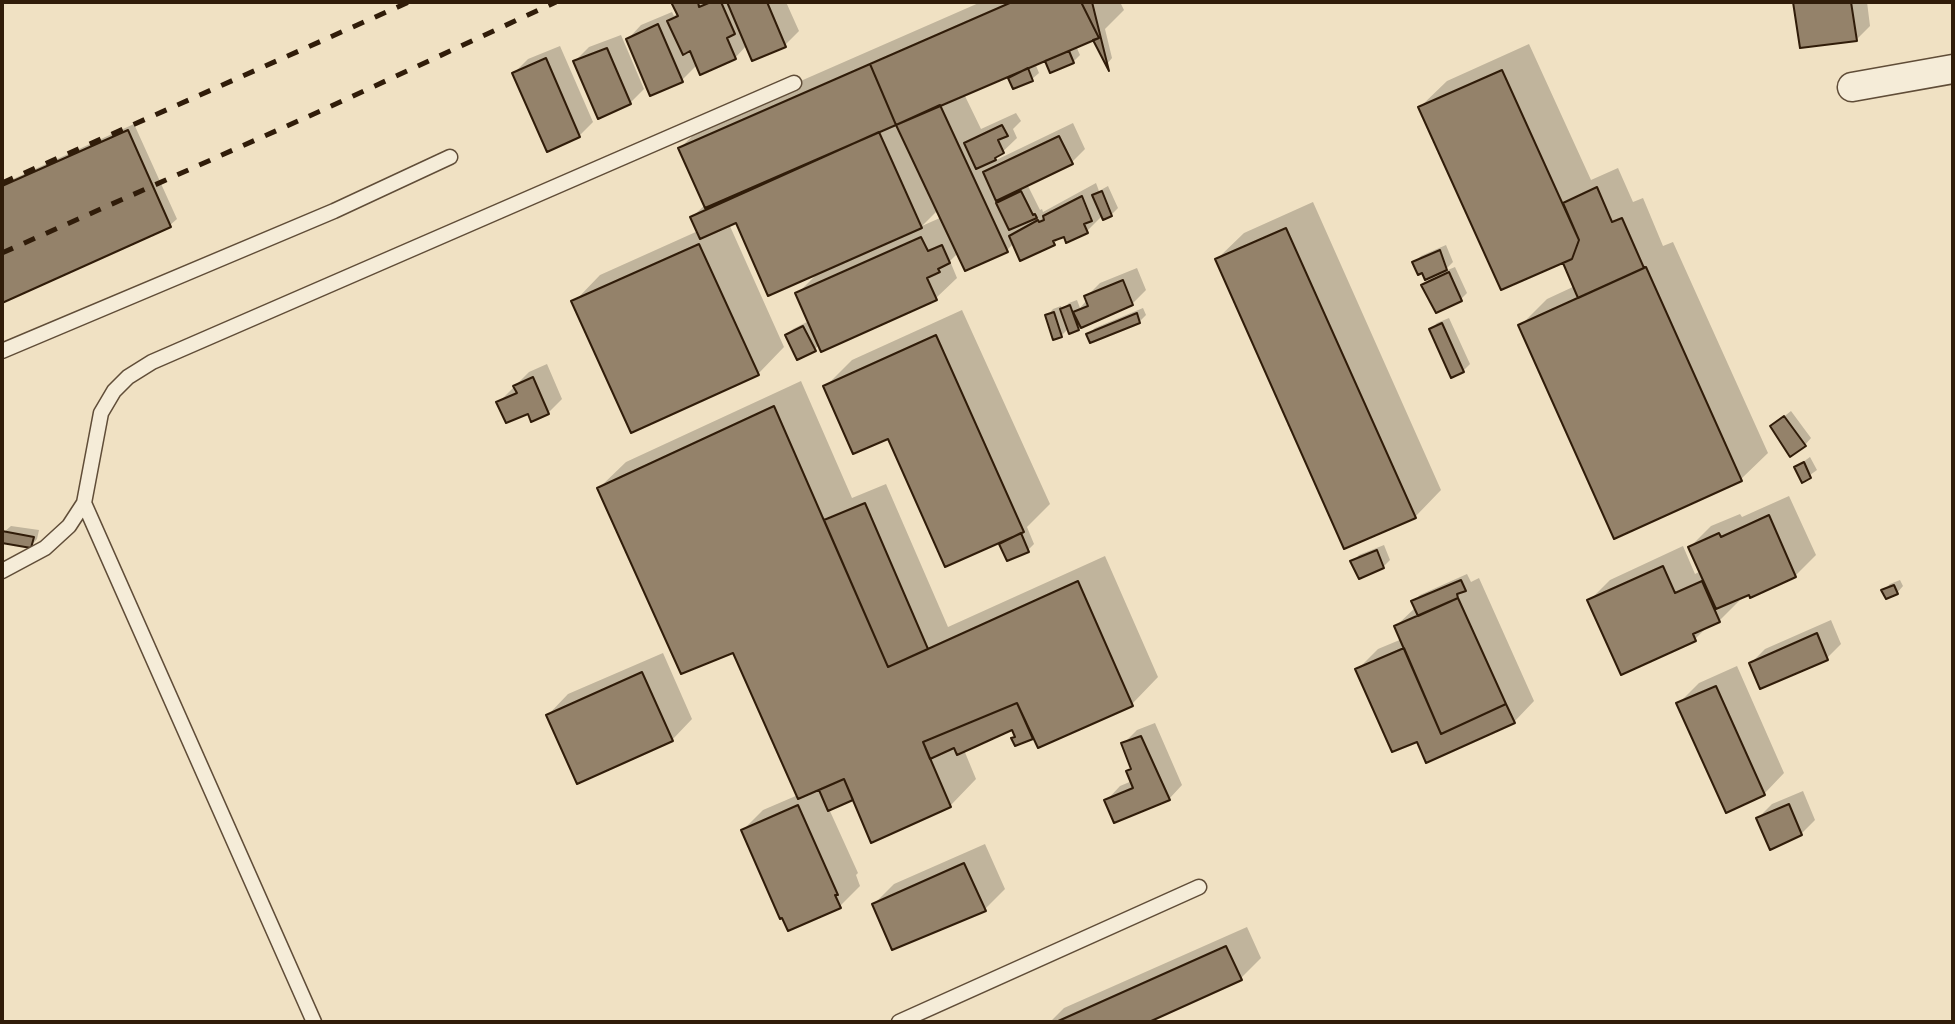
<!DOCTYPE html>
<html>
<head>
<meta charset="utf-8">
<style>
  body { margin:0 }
  #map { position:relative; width:1955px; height:1024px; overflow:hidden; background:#f0e1c3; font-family:Vollkorn,serif }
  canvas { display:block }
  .frame { position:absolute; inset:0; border:4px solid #301c09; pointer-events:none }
</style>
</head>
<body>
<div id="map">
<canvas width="1955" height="1024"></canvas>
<div class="frame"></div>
</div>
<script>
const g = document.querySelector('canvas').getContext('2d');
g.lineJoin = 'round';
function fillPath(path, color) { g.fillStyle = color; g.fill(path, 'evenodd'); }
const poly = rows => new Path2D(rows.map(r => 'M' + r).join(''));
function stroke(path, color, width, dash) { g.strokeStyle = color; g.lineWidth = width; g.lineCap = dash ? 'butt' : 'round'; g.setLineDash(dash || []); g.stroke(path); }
const shadow = poly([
  [673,2,786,2,799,31,785,45,747,45,735,58,698,64,682,80,628,39,641,25,672,12,674,16,678,13],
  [981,2,1120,2,1124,10,1105,29,1112,58,1107,64,1096,41,1101,35,1076,46,1080,55,1073,62,1051,71,1052,56,1035,63,1039,73,1032,79,1014,87,1010,78,1016,72,964,94,981,129,1016,113,1021,121,1013,129,1017,138,992,162,1073,123,1085,149,1072,162,1027,184,1040,210,1042,209,1043,212,1096,183,1099,191,1108,186,1118,208,1111,215,1103,215,1087,231,1065,234,1054,243,1021,258,1014,243,1007,250,958,253,950,261,957,278,936,298,820,344,815,349,787,335,793,329,809,321,797,294,818,273,737,221,729,224,784,347,758,374,574,302,600,275,698,231,692,217,705,205,680,148,707,122],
  [938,210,942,217,922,226],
  [1795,2,1867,2,1870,26,1856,40,1802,46],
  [621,35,644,89,630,103,575,61,589,47],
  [1529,44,1591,180,1618,168,1633,202,1643,198,1663,246,1673,242,1768,453,1741,479,1520,326,1547,299,1575,286,1565,264,1570,258,1420,107,1447,81],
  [560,46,593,122,579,136,514,73,528,59],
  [134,124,177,219,170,225,2,301,2,184],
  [1313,202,1441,490,1415,517,1217,259,1244,233],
  [1446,245,1453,262,1443,272,1455,267,1467,293,1460,300,1423,285,1434,275,1414,263,1421,256],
  [1137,268,1146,290,1132,304,1078,329,1069,328,1061,336,1047,316,1053,309,1061,306,1062,310,1069,303,1077,300,1080,308,1087,300,1086,297,1100,283],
  [1143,308,1146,315,1139,322,1088,334,1095,328],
  [962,310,1050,504,1027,527,1034,544,1028,550,1001,544,1006,538,889,436,826,386,852,360],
  [1449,318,1470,364,1463,371,1431,329,1437,323],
  [547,364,562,399,548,413,528,412,499,402,529,372],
  [801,381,852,498,886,484,948,627,1105,556,1158,677,1132,704,1016,744,1013,728,964,750,976,779,950,806,854,798,829,809,858,873,856,875,860,886,840,906,743,830,763,810,798,795,734,651,599,488,626,462],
  [1791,411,1811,438,1805,445,1772,426],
  [1810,457,1817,470,1803,480,1796,467],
  [1789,496,1816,555,1795,576,1739,597,1740,600,1719,621,1709,625,1695,639,1622,672,1589,601,1610,580,1683,546,1695,574,1701,571,1690,547,1711,526,1740,514,1742,517],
  [11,526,39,530,37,539,31,546,4,532],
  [1384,545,1390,560,1383,567,1353,562,1359,555],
  [1467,574,1471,582,1479,578,1534,701,1514,722,1418,739,1358,669,1378,649,1402,639,1396,626,1416,607,1413,602,1420,595],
  [1900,580,1903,586,1897,593,1883,591,1890,584],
  [1831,620,1841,644,1827,658,1751,663,1765,649],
  [663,653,692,719,672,740,548,715,568,694],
  [1737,666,1784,773,1764,794,1678,704,1699,683],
  [1155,723,1182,785,1169,799,1107,800,1120,786,1132,781,1128,771,1133,767,1123,744,1137,730],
  [1803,791,1815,820,1801,834,1758,818,1772,804],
  [985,844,1005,889,985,909,874,904,894,884],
  [1247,927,1261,958,1241,978,1145,1022,1050,1022,1064,1008]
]);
const building = poly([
  [671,2,698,2,699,7,711,2,721,2,735,34,727,38,736,59,700,75,690,51,683,55,667,21,678,16,671,2],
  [727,2,767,2,786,47,752,61,727,2],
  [1012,2,1081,2,1099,38,896,125,870,64,1012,2],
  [1081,2,1092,2,1109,71,1093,40,1099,38,1081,2],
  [1793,2,1851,2,1857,41,1800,48,1793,2],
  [658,24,683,82,650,96,626,39,658,24],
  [607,48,631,104,598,119,573,61,607,48],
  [1069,51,1074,63,1050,73,1045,61,1069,51],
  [546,58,580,137,547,152,512,73,546,58],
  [870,64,896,125,705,208,678,148,870,64],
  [1028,68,1033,81,1013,89,1008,78,1028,68],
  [1502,70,1579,240,1572,259,1501,290,1418,107,1502,70],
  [940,105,1008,252,965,271,896,125,940,105],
  [1002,125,1008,136,998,140,1004,153,995,158,996,160,976,169,964,143,1002,125],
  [128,130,171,227,2,303,2,186,128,130],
  [879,132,922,228,768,296,736,223,700,239,690,217,879,132],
  [1059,136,1073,164,996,201,983,172,1059,136],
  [1597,187,1612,222,1622,218,1644,268,1578,298,1563,263,1572,259,1579,240,1563,203,1597,187],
  [1021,191,1033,215,1035,214,1037,218,1009,230,996,203,1021,191],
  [1102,191,1112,216,1103,220,1092,195,1102,191],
  [1082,196,1092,221,1084,224,1088,233,1066,243,1064,237,1053,241,1055,245,1020,261,1009,236,1038,220,1039,222,1044,220,1043,216,1082,196],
  [1286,228,1416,518,1344,549,1215,259,1286,228],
  [921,237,928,251,942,245,950,263,938,269,940,272,927,278,937,300,821,352,795,293,921,237],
  [699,244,759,375,631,433,571,301,699,244],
  [1440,250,1447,270,1425,280,1422,273,1418,275,1412,262,1440,250],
  [1646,267,1742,481,1614,539,1518,325,1646,267],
  [1449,272,1462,301,1436,313,1421,285,1449,272],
  [1123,280,1133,305,1081,328,1073,312,1088,306,1084,296,1123,280],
  [1070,305,1079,330,1069,334,1060,309,1070,305],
  [1054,312,1062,337,1053,340,1045,315,1054,312],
  [1137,313,1140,323,1090,343,1086,334,1137,313],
  [1442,323,1464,372,1451,378,1429,329,1442,323],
  [803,326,816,351,797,360,785,335,803,326],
  [936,335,1024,532,945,567,888,439,853,454,823,386,936,335],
  [533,377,549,414,531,422,528,414,506,423,496,402,517,393,513,386,533,377],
  [774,406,888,667,1078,581,1133,706,1038,748,1017,703,923,742,951,807,871,843,844,779,798,799,733,653,681,674,597,488,774,406],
  [1784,416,1806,446,1790,457,1770,426,1784,416],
  [1804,462,1811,478,1802,483,1794,467,1804,462],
  [865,503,928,649,888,667,824,520,865,503],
  [1769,515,1796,577,1750,598,1749,595,1716,609,1688,547,1719,533,1721,537,1769,515],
  [2,531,34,537,31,548,2,543,2,531],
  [1021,533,1029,552,1007,561,999,544,1021,533],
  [1377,550,1384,568,1359,579,1350,561,1377,550],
  [1663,566,1675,593,1702,581,1720,622,1693,634,1696,641,1621,675,1587,600,1663,566],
  [1461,580,1466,591,1457,594,1458,598,1418,616,1411,601,1461,580],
  [1894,585,1898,594,1886,599,1881,590,1894,585],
  [1458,598,1506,704,1441,734,1394,626,1458,598],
  [1817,633,1828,660,1760,689,1749,663,1817,633],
  [1404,648,1441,734,1506,704,1515,723,1426,763,1417,742,1392,752,1355,669,1404,648],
  [642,672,673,741,577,784,546,715,642,672],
  [1716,686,1765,795,1726,813,1676,703,1716,686],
  [1017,703,1033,739,1015,746,1011,738,1015,737,1012,730,957,755,954,748,930,759,923,742,1017,703],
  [1141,736,1170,800,1114,823,1104,800,1133,788,1126,771,1131,769,1121,743,1141,736],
  [844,779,853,800,828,811,819,790,844,779],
  [1789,804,1802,835,1770,850,1756,818,1789,804],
  [798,805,838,895,835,895,841,908,788,931,782,918,780,919,741,830,798,805],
  [964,863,986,911,892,950,872,904,964,863],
  [1226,946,1242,980,1149,1022,1056,1022,1226,946]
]);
const service = poly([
  [2,351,334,211,450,157],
  [84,503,314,1022],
  [2,571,45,548,69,526,84,503,101,413,114,391,128,377,152,362,794,83],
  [899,1022,1199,887]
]);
const minor = poly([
  [1852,87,1953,69]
]);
const rail = poly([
  [2,183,409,2],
  [2,253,325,109,556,2]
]);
fillPath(shadow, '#0003');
fillPath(building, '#94826a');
stroke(building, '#301c09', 2);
stroke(service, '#604d38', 17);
stroke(minor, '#604d38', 31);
stroke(service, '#f5ecd8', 14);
stroke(minor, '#f5ecd8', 28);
stroke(rail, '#301c09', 5, [12, 12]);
</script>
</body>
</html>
